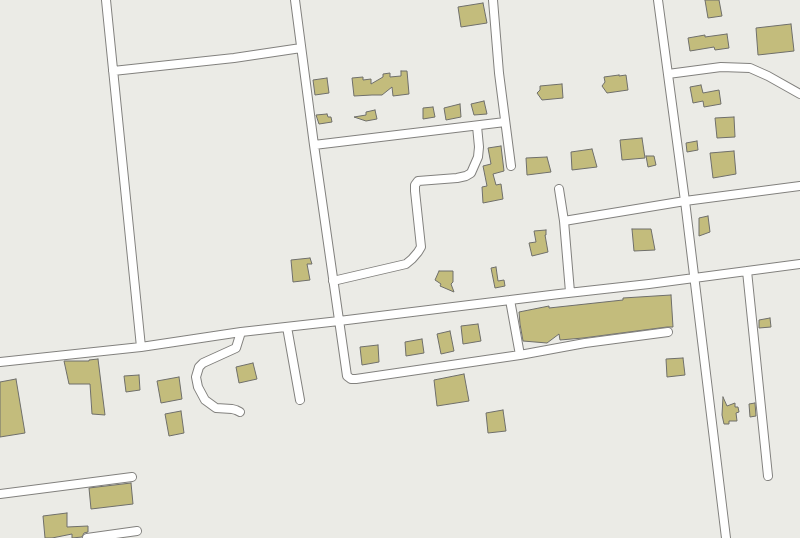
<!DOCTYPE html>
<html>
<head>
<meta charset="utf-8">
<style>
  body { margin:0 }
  canvas { display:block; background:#ebebe6 }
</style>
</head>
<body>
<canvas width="800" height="538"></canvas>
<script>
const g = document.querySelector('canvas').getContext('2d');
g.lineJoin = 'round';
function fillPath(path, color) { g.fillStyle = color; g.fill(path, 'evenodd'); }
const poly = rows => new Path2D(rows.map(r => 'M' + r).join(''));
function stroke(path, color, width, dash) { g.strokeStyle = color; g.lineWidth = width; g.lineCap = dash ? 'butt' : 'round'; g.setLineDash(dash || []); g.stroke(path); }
const building = poly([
  [705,0,719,0,722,16,708,18,705,0],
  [483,3,487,23,461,27,458,7,483,3],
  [791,24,794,51,758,55,756,28,791,24],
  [727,34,729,48,715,50,714,47,690,51,688,38,705,35,705,37,727,34],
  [401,71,407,71,409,94,393,96,392,87,382,95,372,95,354,96,352,78,363,77,363,80,371,79,371,84,383,77,383,74,390,73,390,77,401,76,401,71],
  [619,75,619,76,626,75,628,90,607,93,602,86,605,82,604,77,619,75],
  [327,78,329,93,315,95,313,80,327,78],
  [562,84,563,98,542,100,537,93,540,90,540,86,562,84],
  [701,85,703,93,719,90,721,104,704,107,703,101,693,103,690,87,701,85],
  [484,101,487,114,474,115,471,104,484,101],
  [460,104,461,117,446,120,444,108,460,104],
  [433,107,435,117,423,119,423,108,433,107],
  [375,110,377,119,366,121,354,117,366,115,366,112,375,110],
  [327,114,328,117,331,117,332,122,319,124,316,115,327,114],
  [734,117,735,137,717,138,715,118,734,117],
  [642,138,645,158,622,160,620,140,642,138],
  [697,141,698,150,687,152,686,143,697,141],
  [501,146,504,171,493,174,496,185,501,184,503,199,483,203,482,187,487,186,483,166,491,164,488,148,501,146],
  [592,149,597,167,572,170,571,152,592,149],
  [734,151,736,174,713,178,710,153,734,151],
  [646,156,654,156,656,165,648,167,646,156],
  [547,157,551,172,527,175,526,158,547,157],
  [708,216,710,232,699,236,699,218,708,216],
  [632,229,651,229,655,250,634,251,632,229],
  [546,230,546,235,545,235,548,252,532,256,529,243,536,242,534,231,546,230],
  [310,258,312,264,307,264,310,280,293,282,291,260,310,258],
  [496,267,498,281,504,280,505,286,495,288,491,268,496,267],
  [439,271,453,271,453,282,451,284,454,292,440,286,441,284,435,280,439,271],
  [671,295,673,327,667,327,583,338,560,340,559,334,547,343,523,341,520,324,519,312,549,306,549,308,623,300,623,298,671,295],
  [770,318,771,327,759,328,759,320,770,318],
  [478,324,481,341,463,344,461,326,478,324],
  [450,331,454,351,441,354,437,334,450,331],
  [422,339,424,353,406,356,405,342,422,339],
  [378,345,379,362,362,365,360,347,378,345],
  [683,358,685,375,667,377,666,359,683,358],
  [98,359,105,415,92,414,90,384,69,384,64,361,89,361,89,360,98,359],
  [253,363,257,379,239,383,236,367,253,363],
  [464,374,469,401,437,406,434,380,464,374],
  [139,375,140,390,126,392,124,376,139,375],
  [179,377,182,399,161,403,157,381,179,377],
  [16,379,25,433,0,437,0,382,16,379],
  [723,397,727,406,735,403,735,407,738,407,739,412,736,413,737,421,729,421,729,424,724,424,722,415,723,397],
  [755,403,756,416,750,417,749,404,755,403],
  [503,410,506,431,488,433,486,413,503,410],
  [181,411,184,433,169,436,165,414,181,411],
  [131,483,133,504,91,509,89,488,131,483],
  [67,513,67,527,88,526,88,532,84,533,82,537,72,538,72,534,52,538,45,538,43,516,67,513]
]);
const street = poly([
  [106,0,141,347],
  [295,0,314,145,347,376,351,379,356,379,520,355,585,343,668,332],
  [493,0,499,73,511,166],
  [658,0,685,201,726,538],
  [113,71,234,58,301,48],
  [668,74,721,67,750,68,768,76,800,94],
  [314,145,505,122],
  [559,189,564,221,570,292],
  [564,221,685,201,800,186],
  [747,271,768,476],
  [333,281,406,264,412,259,418,252,421,247,415,191,415,185,418,181,457,178,466,176,471,173,478,157,479,147,477,126],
  [510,300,520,355],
  [287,327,300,400],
  [0,362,141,347,241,332,339,321,559,294,649,284,800,264],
  [240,412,236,410,232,409,216,408,205,400,198,387,196,377,199,367,203,363,236,348,241,332],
  [0,494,132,477],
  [87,538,137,531]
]);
fillPath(building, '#c3bc7c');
stroke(building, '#6f6f6b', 1);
stroke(street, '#82817e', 10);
stroke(street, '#fff', 8);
</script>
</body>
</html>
